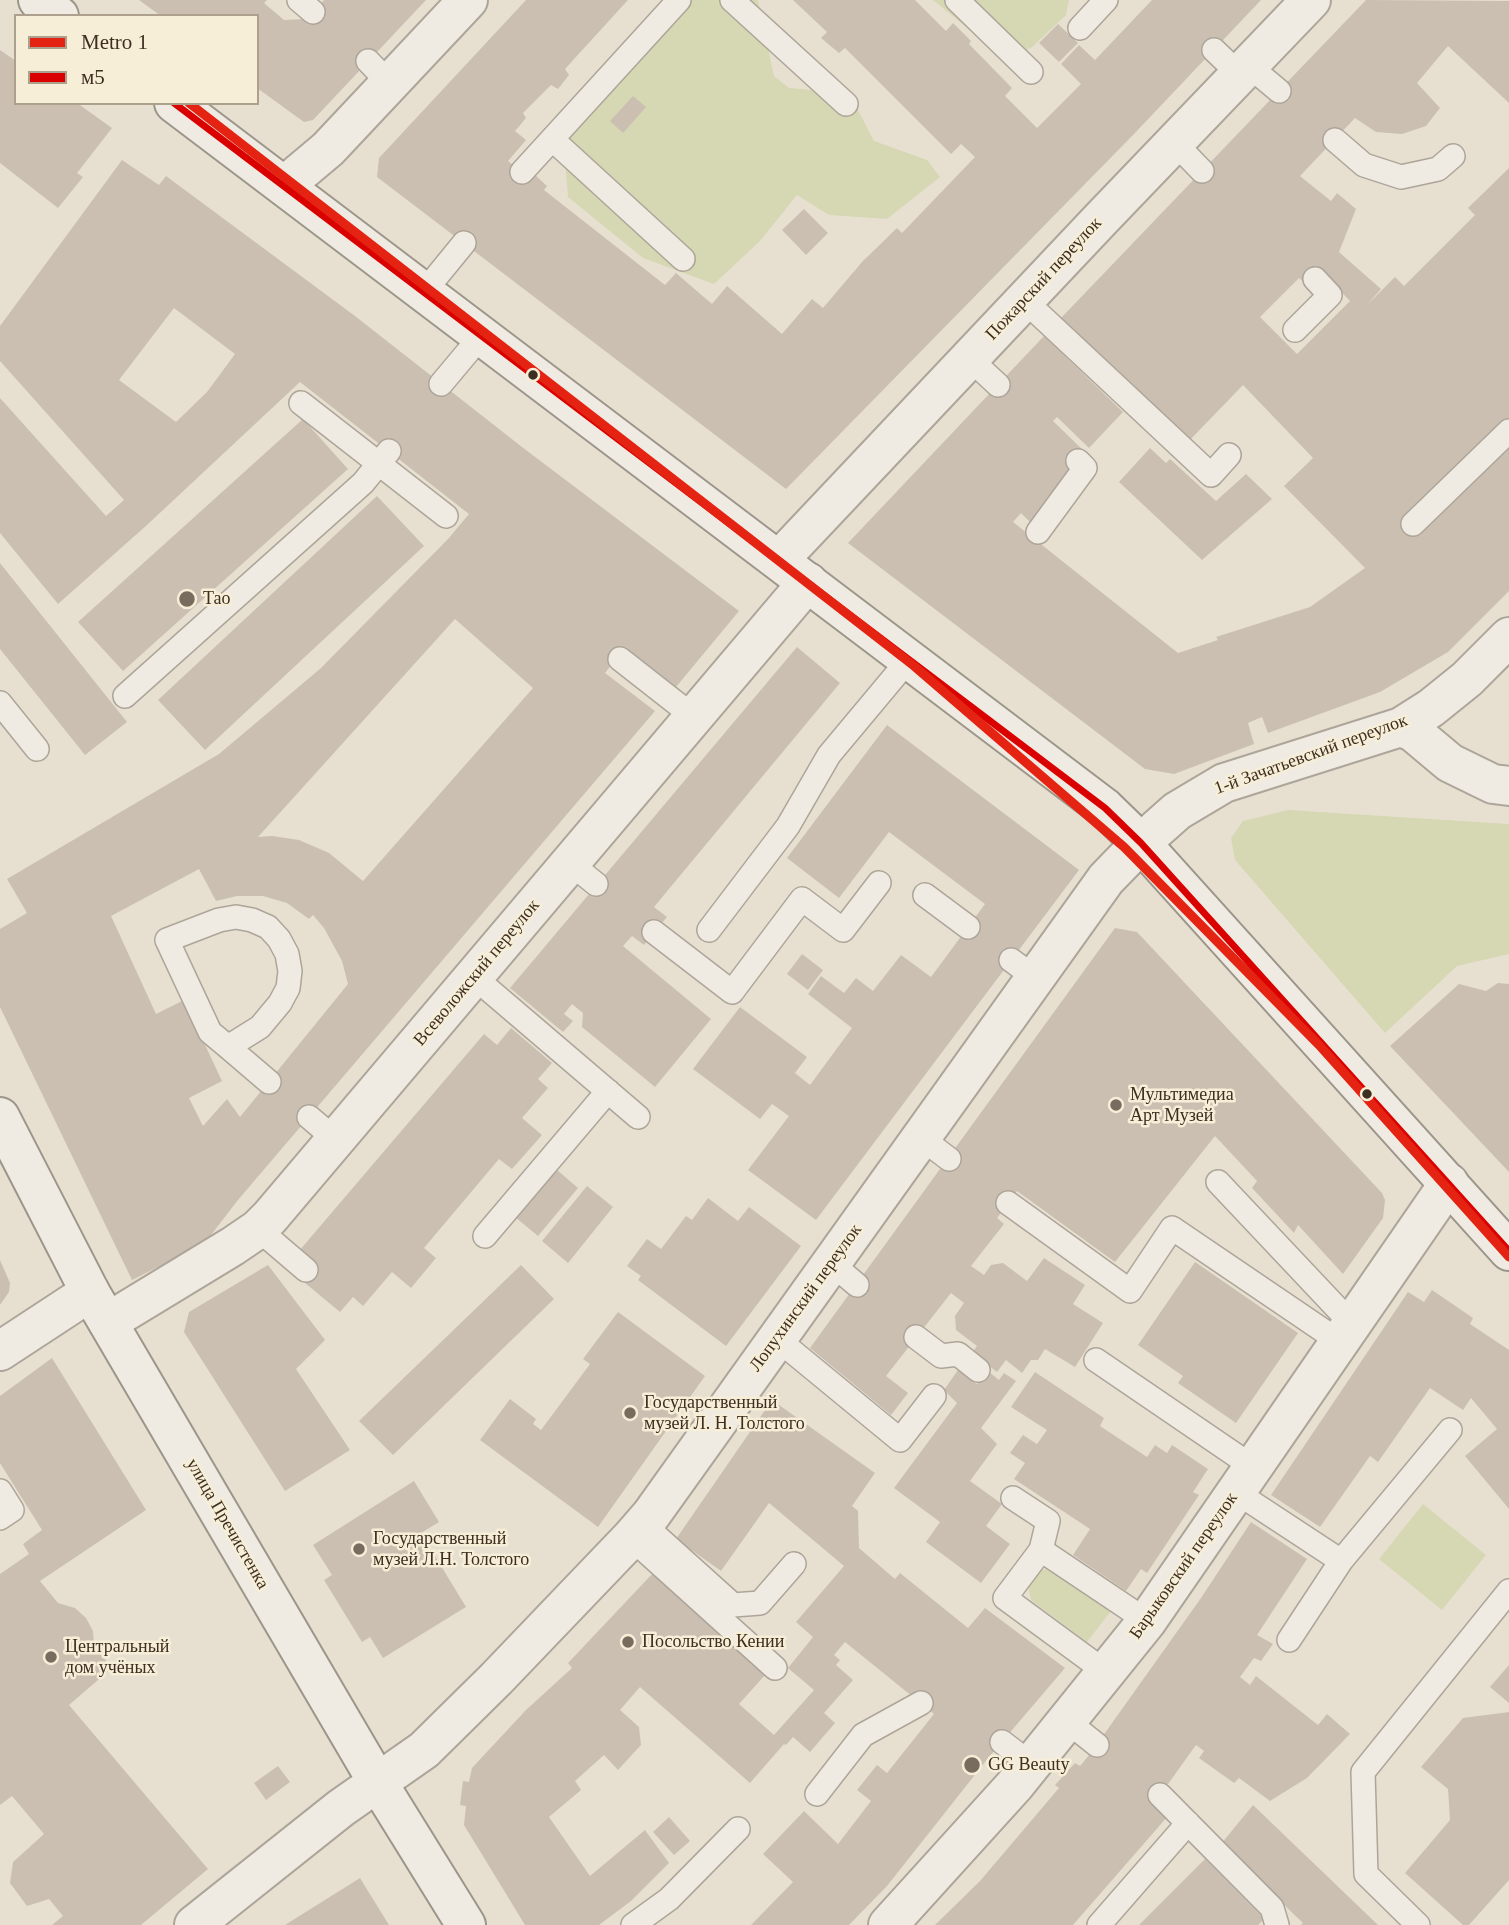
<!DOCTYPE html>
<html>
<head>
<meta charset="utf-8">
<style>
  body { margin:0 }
  #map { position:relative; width:1509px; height:1925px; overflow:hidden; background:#e7e0d1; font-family:Georgia,serif }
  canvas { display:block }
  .legend { position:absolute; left:14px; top:14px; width:245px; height:91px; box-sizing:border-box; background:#f7eed8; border:2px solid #ada18e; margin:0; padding:9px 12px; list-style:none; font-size:21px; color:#3d2e20 }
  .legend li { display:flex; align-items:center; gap:14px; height:35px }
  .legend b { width:35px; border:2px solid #ada18e }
</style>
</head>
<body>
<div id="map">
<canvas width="1509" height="1925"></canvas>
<ul class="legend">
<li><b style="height:9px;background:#e42313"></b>Metro 1</li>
<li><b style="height:9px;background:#d90200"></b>м5</li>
</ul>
</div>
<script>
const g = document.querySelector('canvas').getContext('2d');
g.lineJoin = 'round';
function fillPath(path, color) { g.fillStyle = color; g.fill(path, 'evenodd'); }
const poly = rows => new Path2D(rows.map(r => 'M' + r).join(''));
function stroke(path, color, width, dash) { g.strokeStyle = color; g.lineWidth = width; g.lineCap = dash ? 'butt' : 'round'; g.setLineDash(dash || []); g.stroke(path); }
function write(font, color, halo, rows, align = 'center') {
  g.font = font + ' Georgia,serif'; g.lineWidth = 5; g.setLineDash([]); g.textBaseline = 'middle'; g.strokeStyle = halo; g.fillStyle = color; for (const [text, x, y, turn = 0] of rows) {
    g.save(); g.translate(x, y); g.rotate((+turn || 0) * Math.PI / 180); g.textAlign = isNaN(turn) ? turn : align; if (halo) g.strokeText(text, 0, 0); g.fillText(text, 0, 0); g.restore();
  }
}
const green = poly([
  [686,0,758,0,774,76,789,88,849,93,874,141,927,160,940,177,887,219,829,215,797,195,760,241,714,284,643,258,568,197,565,158,567,140,661,8],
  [933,0,1069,0,1066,15,1031,48,1004,58],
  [1288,810,1509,824,1509,954,1457,966,1385,1033,1235,860,1231,838,1243,821],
  [1423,1504,1486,1555,1442,1610,1379,1559],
  [1050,1569,1111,1611,1087,1642,1031,1600,1028,1586,1039,1570]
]);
const building = poly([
  [139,0,267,0,264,3,284,20,306,19,324,0,426,0,313,120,304,122,257,88,257,16,161,16],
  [526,0,628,0,565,69,569,75,558,89,551,85,523,113,526,118,515,131,526,140,508,161,530,179,534,174,547,186,544,190,665,285,676,273,712,304,727,286,782,334,812,299,823,308,862,262,897,228,902,233,975,157,961,144,951,154,845,48,839,53,821,38,827,32,793,0,915,0,946,31,953,23,971,41,969,44,1012,88,1005,96,1037,128,1081,84,1061,64,1079,45,1095,60,1152,0,1261,0,1134,134,786,489,377,177,379,158],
  [1366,0,1509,1,1509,103,1448,46,1417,83,1440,108,1426,126,1402,134,1376,132,1355,118,1300,176,1331,201,1337,193,1356,209,1339,252,1381,289,1367,305,1395,277,1404,286,1475,215,1468,208,1509,168,1509,591,1448,652,1380,692,1268,733,1262,717,1248,723,1254,744,1174,774,1145,769,848,543,1044,336,1123,412,1089,448,1057,417,1053,421,1085,452,1031,523,1021,513,1013,522,1178,653,1218,640,1216,637,1310,607,1365,568,1284,486,1313,458,1243,385,1187,443,1061,318],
  [1322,272,1350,301,1297,354,1260,317,1299,278,1308,286],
  [1058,24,1078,43,1059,62,1039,43],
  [0,50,16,61,16,103,77,103,112,128,77,173,83,177,58,208,0,163],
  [633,96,646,107,623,133,610,121],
  [122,160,159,185,166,176,355,316,522,447,739,611,676,687,625,647,605,673,655,711,238,1200,204,1244,132,1280,0,1007,0,929,27,913,7,879,219,754,321,668,448,539,469,514,300,382,147,525,58,604,0,533,0,398,106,516,124,500,0,361,0,326],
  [174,308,235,354,207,392,176,422,119,380],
  [455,619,533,688,363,881,329,853,299,840,272,836,258,837],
  [199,869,216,901,237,896,263,896,287,903,309,919,313,915,324,928,342,961,348,984,240,1117,227,1099,203,1126,189,1098,222,1081,184,1000,156,1014,111,916],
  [804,209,828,233,806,255,782,230],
  [303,419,348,469,123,671,78,622],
  [1150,448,1166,463,1170,459,1216,501,1246,474,1272,499,1202,560,1119,482],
  [377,496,424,546,205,750,158,700],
  [0,563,127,722,85,755,0,649],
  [797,647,840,683,654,907,667,917,654,932,644,945,632,936,623,946,711,1019,655,1087,582,1027,583,1013,572,1004,564,1014,573,1021,563,1032,510,988],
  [887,725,1079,870,816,1220,748,1170,789,1116,772,1104,760,1119,693,1069,740,1007,807,1057,795,1073,810,1085,852,1028,808,994,821,976,844,993,856,978,873,991,901,955,931,977,985,904,889,832,839,898,787,858],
  [1115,928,1137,932,1382,1193,1385,1200,1383,1218,1343,1274,1298,1225,1294,1233,1252,1188,1257,1181,1215,1136,1115,1262,1017,1191,997,1218,1004,1224,971,1266,984,1275,991,1265,1003,1263,1027,1281,1044,1258,1085,1285,1073,1304,1103,1323,1075,1367,1045,1349,1038,1360,1031,1360,1022,1373,1006,1360,997,1372,972,1353,977,1346,956,1330,955,1316,964,1303,951,1293,886,1376,908,1393,891,1415,810,1348],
  [802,954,823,970,808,990,787,974],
  [1498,983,1509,984,1509,1172,1390,1046,1459,984,1486,991],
  [511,1028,552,1063,538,1079,548,1088,522,1118,542,1135,512,1169,499,1159,424,1248,436,1258,411,1288,392,1272,363,1306,353,1297,340,1312,299,1278,299,1251,484,1034,497,1045],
  [556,1169,578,1188,538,1236,515,1217],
  [587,1186,613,1207,568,1263,542,1241],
  [708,1198,738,1221,749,1207,801,1246,726,1346,638,1280,641,1276,627,1266,647,1239,661,1249,686,1216,692,1220],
  [0,1260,10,1283,9,1292,0,1305],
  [1195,1262,1298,1333,1236,1423,1178,1383,1183,1376,1138,1345],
  [268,1265,325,1340,296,1369,350,1450,285,1491,184,1332,189,1312],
  [521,1265,554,1299,393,1455,359,1421],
  [1432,1290,1473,1318,1470,1324,1509,1350,1509,1509,1465,1456,1497,1429,1471,1398,1463,1410,1430,1388,1378,1462,1370,1456,1320,1527,1271,1495,1408,1292,1424,1302],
  [618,1312,705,1376,598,1527,480,1440,510,1399,536,1419,533,1424,541,1430,590,1364,583,1359],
  [52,1358,146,1510,40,1581,58,1603,75,1608,86,1618,93,1631,94,1646,112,1668,69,1705,208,1869,141,1925,52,1925,63,1916,49,1899,27,1906,10,1883,13,1862,44,1834,12,1796,0,1805,0,1574,29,1554,23,1544,42,1530,0,1463,0,1396],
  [958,1370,977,1384,989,1372,999,1380,1004,1373,1016,1381,981,1428,997,1444,970,1481,1002,1504,986,1526,1010,1544,981,1583,926,1542,940,1522,894,1488,957,1403,944,1390],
  [1035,1372,1104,1418,1100,1426,1147,1457,1155,1445,1167,1453,1172,1445,1208,1469,1193,1492,1199,1495,1147,1573,1141,1569,1126,1591,1073,1555,1090,1529,1014,1479,1025,1463,1010,1453,1023,1435,1037,1444,1047,1430,1011,1407],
  [772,1400,875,1473,852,1506,858,1511,859,1548,895,1579,900,1573,968,1628,985,1608,1065,1668,989,1757,887,1886,849,1925,751,1925,793,1882,763,1854,804,1811,838,1844,871,1801,857,1790,877,1765,887,1773,934,1714,845,1642,834,1655,840,1660,836,1665,853,1680,824,1713,835,1723,810,1752,793,1737,786,1745,784,1744,750,1783,640,1687,620,1710,639,1727,641,1745,618,1770,604,1755,575,1781,581,1790,549,1817,590,1876,645,1830,669,1863,631,1901,599,1925,525,1925,464,1825,466,1806,460,1805,463,1781,469,1782,472,1768,526,1710,572,1668,568,1663,654,1572,766,1674,739,1704,774,1735,814,1690,788,1668,813,1637,796,1622,844,1566,769,1503,721,1571,676,1539],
  [414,1481,439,1522,421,1533,466,1607,383,1658,370,1637,362,1642,324,1580,332,1575,313,1545],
  [1251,1522,1307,1559,1257,1635,1273,1644,1261,1661,1254,1658,1240,1677,1250,1685,1256,1676,1318,1725,1327,1714,1350,1734,1307,1778,1270,1801,1239,1778,1234,1783,1199,1758,1204,1751,1196,1745,1153,1805,1168,1816,1073,1925,935,1925,980,1881,1059,1788,1055,1785,1075,1763,1080,1766,1090,1754,1201,1598],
  [1509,1665,1509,1703,1490,1687],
  [1509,1712,1509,1880,1469,1925,1463,1925,1405,1873,1450,1820,1448,1789,1421,1767,1463,1718],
  [278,1766,290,1782,266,1800,254,1783],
  [1253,1805,1378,1925,1301,1925,1303,1923,1221,1844],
  [669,1817,690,1841,674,1855,653,1832],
  [1205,1859,1264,1919,1258,1925,1139,1925],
  [360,1878,389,1925,285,1925]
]);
const lane = poly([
  [299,0,313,12],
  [732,0,846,104],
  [957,0,1031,72],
  [1080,28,1106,0],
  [1214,50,1239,74],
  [368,61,389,83],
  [1248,65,1279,91],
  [553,140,683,259],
  [1335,140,1364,165,1401,177,1438,169,1453,156],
  [1174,142,1202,171],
  [522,172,679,0],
  [424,292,464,243],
  [1024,300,1211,475,1229,455],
  [1295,330,1330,295,1315,279],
  [969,358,998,385],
  [441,384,482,335],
  [301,403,446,516],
  [1413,524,1509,431],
  [1038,532,1085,468,1078,461],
  [620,659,694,717],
  [125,696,363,483,389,451],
  [0,703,37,749],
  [570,863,596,884],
  [925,895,968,927],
  [709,930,788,826,829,755,910,658],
  [654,932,732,992,802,899,843,930,879,883],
  [1011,960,1034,977],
  [474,977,638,1117],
  [228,1047,260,1027,280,1003,288,988,290,971,287,954,279,939,268,927,252,920,236,917,219,920,167,940,210,1032,228,1047,269,1082],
  [309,1117,336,1140],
  [920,1137,949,1159],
  [1218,1182,1352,1324],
  [1008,1203,1130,1291,1172,1228,1340,1342],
  [258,1229,306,1270],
  [485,1236,608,1091],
  [831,1263,857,1285],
  [916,1337,941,1356,958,1354,978,1370],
  [776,1338,900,1440,934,1396],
  [1096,1360,1253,1467],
  [0,1491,12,1510,0,1518],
  [1236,1492,1341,1561,1450,1430],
  [1013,1498,1048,1521,1041,1550,1147,1621],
  [643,1524,733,1605,760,1603,794,1564],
  [631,1538,775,1668],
  [1041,1550,1005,1598,1107,1673],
  [1289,1640,1341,1561],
  [1067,1721,1097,1745],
  [1002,1742,1032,1765],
  [817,1794,863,1735,921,1703],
  [1160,1795,1272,1908,1277,1925],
  [633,1925,669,1899,738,1829],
  [1099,1925,1188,1823],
  [1418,1925,1366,1874,1363,1772,1509,1591]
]);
const street = poly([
  [284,186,328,149,468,0],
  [779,560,1101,219,1311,0],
  [1401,727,1413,732,1450,763,1493,784,1509,786],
  [108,1322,233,1246,258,1229,270,1217,808,582],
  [0,1351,90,1292],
  [194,1925,341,1808,424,1750,496,1679,631,1538,651,1515,1106,879,1141,843,1177,811,1224,783,1401,727,1431,708,1467,679,1509,637],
  [888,1925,1014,1786,1147,1621,1449,1183]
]);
const secondary = poly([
  [38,0,59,16],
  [174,103,1105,808,1141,843,1509,1251],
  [0,1117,90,1292,378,1783,466,1925]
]);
const bus1 = poly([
  [174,103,1105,808,1141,843,1509,1251]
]);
const metro1 = poly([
  [189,103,914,666,1124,847,1319,1045,1509,1257]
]);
const markers = [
  [533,375,6,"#3d2e20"],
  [187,599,9,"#786c5e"],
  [1367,1094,6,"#3d2e20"],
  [1116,1105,7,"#786c5e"],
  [630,1413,7,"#786c5e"],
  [359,1549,7,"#786c5e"],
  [628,1642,7,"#786c5e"],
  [51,1657,7,"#786c5e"],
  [972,1765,9,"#786c5e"]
];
const streetNames = [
  ["Пожарский переулок",1044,279,-47],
  ["1-й Зачатьевский переулок",1311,755,-20],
  ["Всеволожский переулок",477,973,-50],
  ["Лопухинский переулок",806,1298,-54],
  ["улица Пречистенка",227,1524,60],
  ["Барыковский переулок",1184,1566,-55]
];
const poiNames = [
  ["Тао",203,599],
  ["Мультимедиа",1130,1095],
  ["Арт Музей",1130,1116],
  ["Государственный",644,1403],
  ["музей Л. Н. Толстого",644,1424],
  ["Государственный",373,1539],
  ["музей Л.Н. Толстого",373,1560],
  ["Посольство Кении",642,1642],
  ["Центральный",65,1647],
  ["дом учёных",65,1668],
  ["GG Beauty",988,1765]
];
fillPath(green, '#d6d7b3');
fillPath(building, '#cbbfb2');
stroke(lane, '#ada599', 26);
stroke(street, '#ada599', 42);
stroke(secondary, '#9c958a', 42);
stroke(lane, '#efebe3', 23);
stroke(street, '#efebe3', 38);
stroke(secondary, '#efebe3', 38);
stroke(bus1, '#d90200', 7);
stroke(metro1, '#e42313', 9);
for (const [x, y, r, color] of markers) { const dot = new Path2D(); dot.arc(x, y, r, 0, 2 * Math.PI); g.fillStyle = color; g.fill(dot); stroke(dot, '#f7eed8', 2.5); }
write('18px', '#3d2e20', '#f7eed8', streetNames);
write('18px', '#3d2e20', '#f7eed8', poiNames, 'left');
</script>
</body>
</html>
